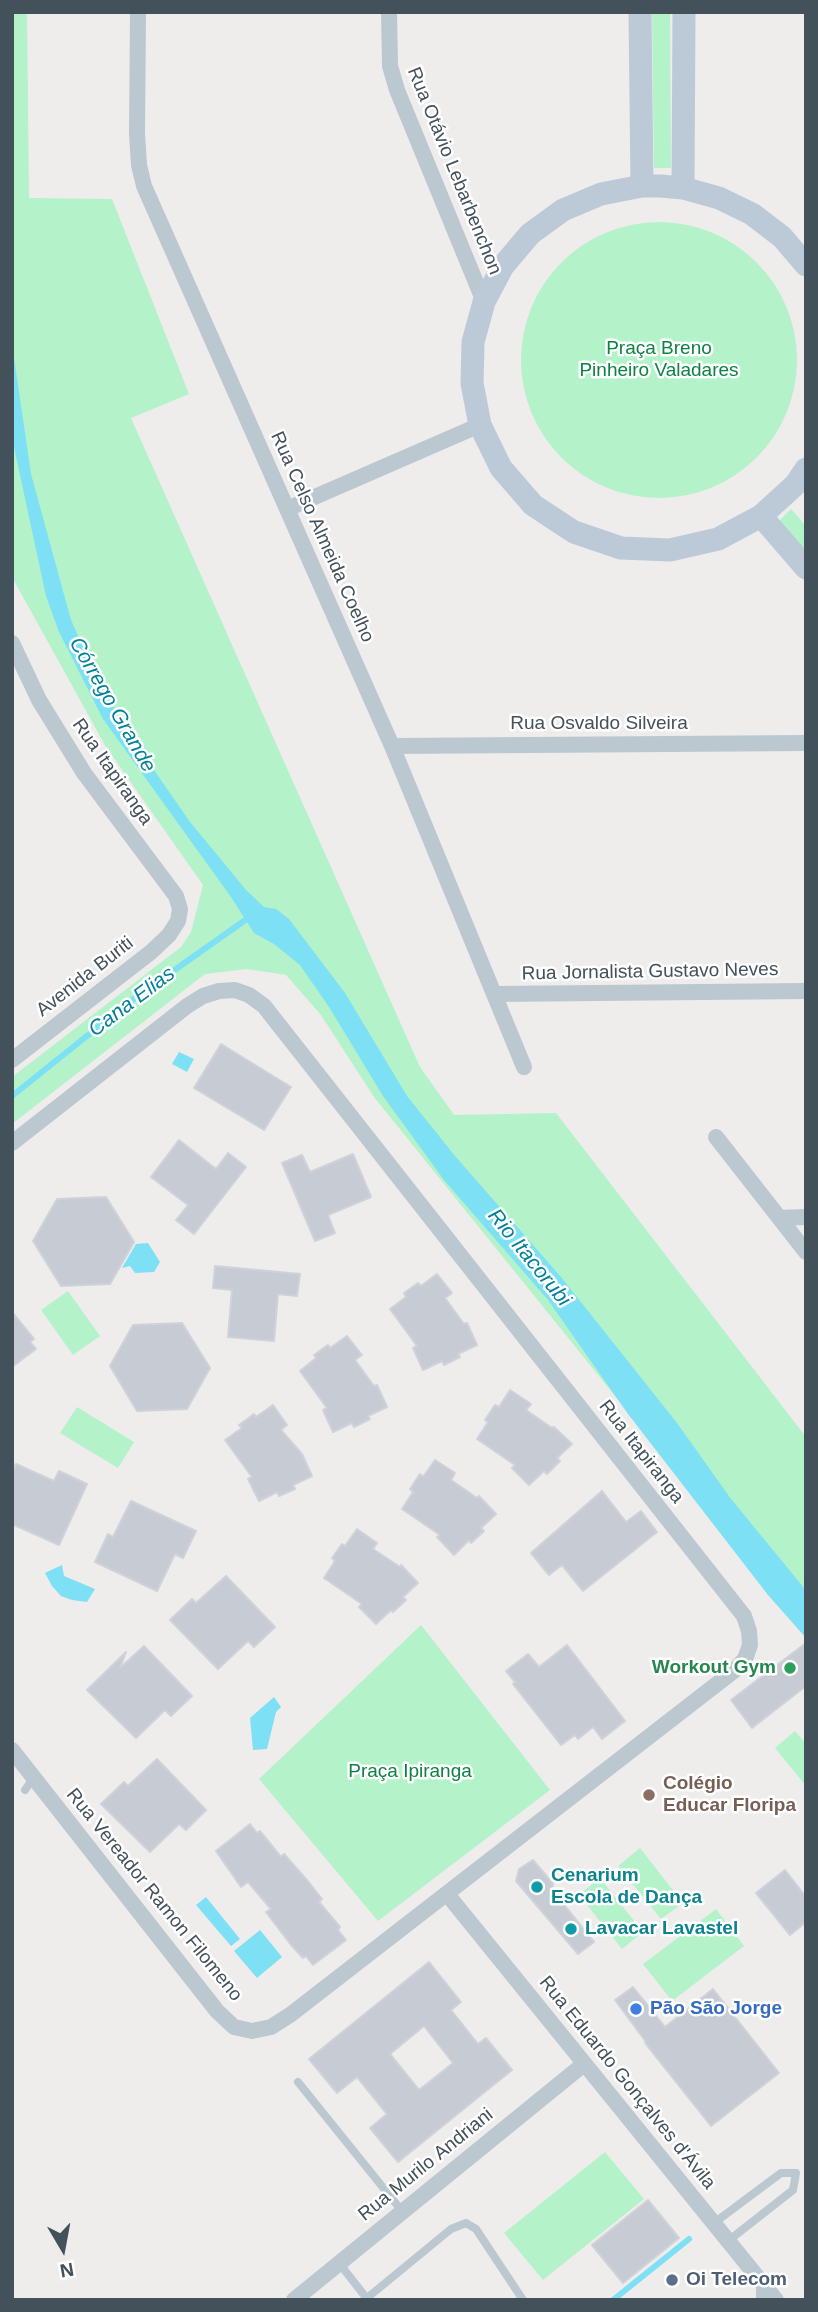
<!DOCTYPE html>
<html>
<head>
<meta charset="utf-8">
<style>
  body { margin:0 }
  #map { position:relative; width:818px; height:2312px; overflow:hidden; background:#efecec; font-family:Helvetica,sans-serif }
  canvas { display:block }
  .frame { position:absolute; inset:0; border:14px solid #43515b; pointer-events:none }
  .north { position:absolute; left:28px; top:2214px; width:70px; height:70px; -webkit-text-stroke:5px #fff; paint-order:stroke; rotate:170deg; font-size:19px; font-weight:700; line-height:28px; text-align:center; color:#43515b }
  .north::after { content:''; display:block; margin:auto; width:24px; height:32px; background:#43515b; clip-path:polygon(50% 0,100% 100%,50% 72%,0 100%) }
</style>
</head>
<body>
<div id="map">
<canvas width="818" height="2312"></canvas>
<div class="frame"></div>
<div class="north">N</div>
</div>
<script>
const g = document.querySelector('canvas').getContext('2d');
g.lineJoin = 'round';
function fillPath(path, color) { g.fillStyle = color; g.fill(path, 'evenodd'); }
const poly = rows => new Path2D(rows.map(r => 'M' + r).join(''));
function stroke(path, color, width, dash) { g.strokeStyle = color; g.lineWidth = width; g.lineCap = dash ? 'butt' : 'round'; g.setLineDash(dash || []); g.stroke(path); }
function write(font, color, halo, rows, align = 'center') {
  g.font = font + ' Helvetica,sans-serif'; g.lineWidth = 5; g.setLineDash([]); g.textBaseline = 'middle'; g.strokeStyle = halo; g.fillStyle = color; for (const [text, x, y, turn = 0] of rows) {
    g.save(); g.translate(x, y); g.rotate((+turn || 0) * Math.PI / 180); g.textAlign = isNaN(turn) ? turn : align; if (halo) g.strokeText(text, 0, 0); g.fillText(text, 0, 0); g.restore();
  }
}
const green = poly([
  [12,12,27,12,29,198,112,199,189,394,131,418,420,1067,454,1115,556,1113,806,1437,806,1633,374,1097,321,1015,286,975,247,969,205,974,12,1124,12,1077,181,947,191,932,203,885,106,747,12,577],
  [652,12,670,12,671,168,654,168],
  '521 360a138 138 0 1 1 276 0a138 138 0 1 1-276 0Z',
  [791,509,806,526,806,553,778,522],
  [68,1291,100,1336,73,1355,41,1310],
  [77,1407,134,1442,118,1468,60,1433],
  [421,1625,550,1790,378,1921,259,1779],
  [795,1731,806,1744,806,1786,775,1748],
  [640,1848,683,1903,661,1919,618,1866],
  [600,1878,643,1932,622,1949,579,1895],
  [716,1909,744,1946,672,2001,643,1964],
  [605,2152,644,2199,543,2280,504,2233]
]);
const water = poly([
  [12,344,31,474,71,620,96,676,131,737,190,822,246,890,264,907,276,909,289,919,345,993,407,1096,455,1156,561,1277,677,1423,731,1499,800,1583,806,1591,806,1638,768,1595,628,1414,548,1300,444,1180,383,1096,329,1007,300,965,274,944,254,933,231,897,103,719,59,632,46,596,14,447,12,427],
  [179,1052,194,1059,187,1072,172,1064],
  [148,1243,160,1262,154,1272,135,1273,130,1266,122,1268,136,1244],
  [62,1565,64,1576,95,1589,87,1602,72,1600,61,1596,52,1586,45,1573],
  [274,1697,281,1707,276,1712,267,1749,253,1750,250,1718],
  [206,1897,240,1939,231,1946,196,1905],
  [260,1930,282,1957,257,1978,234,1951]
]);
const stream = poly([
  [12,1096,128,1003,251,916],
  [613,2300,689,2239]
]);
const building = poly([
  [221,1044,291,1087,264,1130,194,1088,221,1044],
  [179,1140,216,1169,228,1153,246,1167,194,1234,176,1220,188,1205,151,1177,179,1140],
  [353,1154,371,1197,328,1215,335,1233,315,1241,282,1163,302,1155,310,1172,353,1154],
  [106,1197,134,1242,110,1284,61,1286,33,1241,57,1199,106,1197],
  [215,1266,300,1274,297,1296,278,1294,274,1341,228,1337,232,1290,213,1288,215,1266],
  [437,1274,452,1293,445,1298,464,1324,467,1323,477,1345,458,1354,460,1357,444,1365,442,1361,423,1370,413,1348,417,1346,390,1309,406,1297,404,1293,418,1283,421,1286,437,1274],
  [12,1312,34,1339,30,1342,36,1349,12,1367,12,1312],
  [182,1323,210,1368,187,1409,137,1411,110,1366,133,1325,182,1323],
  [347,1336,362,1355,355,1360,374,1386,377,1385,387,1407,368,1416,370,1419,354,1427,352,1423,333,1432,323,1410,327,1408,300,1371,316,1358,314,1355,328,1345,330,1348,347,1336],
  [510,1390,531,1404,526,1410,552,1428,554,1427,572,1444,557,1458,560,1461,547,1474,544,1471,529,1485,512,1468,515,1465,477,1439,488,1422,485,1420,495,1405,499,1407,510,1390],
  [273,1405,287,1425,281,1430,302,1454,312,1476,293,1485,295,1489,279,1496,277,1492,259,1501,248,1479,252,1477,225,1440,242,1428,239,1425,254,1414,256,1417,273,1405],
  [435,1460,455,1473,451,1480,477,1498,479,1496,496,1514,481,1528,484,1531,471,1543,469,1540,454,1555,437,1537,440,1535,402,1509,413,1492,410,1489,420,1474,423,1477,435,1460],
  [16,1464,54,1481,59,1471,87,1484,59,1545,12,1524,12,1473,16,1464],
  [602,1491,626,1522,641,1511,657,1532,583,1591,562,1565,549,1575,531,1553,602,1491],
  [131,1501,196,1531,183,1558,175,1554,157,1591,95,1562,108,1534,113,1537,131,1501],
  [357,1529,377,1543,373,1549,400,1567,401,1565,418,1583,403,1597,406,1600,393,1612,391,1610,376,1624,359,1607,362,1604,324,1578,335,1561,332,1558,342,1544,345,1546,357,1529],
  [226,1576,275,1627,254,1647,248,1641,218,1669,170,1620,192,1599,196,1603,226,1576],
  [806,1643,806,1686,752,1728,731,1700,806,1643],
  [567,1645,625,1721,602,1739,593,1727,578,1739,575,1735,561,1745,513,1684,515,1682,506,1671,528,1654,539,1667,567,1645],
  [144,1646,192,1696,171,1716,165,1710,136,1738,87,1690,126,1652,120,1668,144,1646],
  [157,1759,206,1810,186,1830,179,1824,150,1852,101,1804,124,1782,128,1786,157,1759],
  [250,1824,257,1833,260,1831,281,1857,284,1854,307,1880,322,1899,319,1902,340,1927,338,1930,346,1940,313,1965,306,1956,303,1958,291,1945,266,1912,271,1909,248,1882,241,1887,216,1851,250,1824],
  [533,1860,553,1884,552,1890,594,1942,578,1954,516,1881,519,1869,533,1860],
  [785,1870,806,1897,806,1922,790,1935,756,1893,785,1870],
  [429,1962,461,2002,451,2010,478,2044,486,2038,512,2070,398,2162,370,2128,387,2114,357,2077,337,2093,309,2059,429,1962],
  [424,2026,453,2063,419,2090,390,2054,424,2026],
  [633,1987,665,2027,713,1989,779,2073,711,2126,645,2043,646,2042,615,2000,633,1987],
  [648,2200,679,2238,623,2283,592,2245,648,2200]
]);
const lane = poly([
  [25,1790,34,1777],
  [298,2082,402,2211],
  [714,2223,781,2173,796,2173,793,2190,728,2241],
  [339,2263,368,2300],
  [367,2298,451,2229,466,2223,476,2229,523,2300],
  [760,2300,760,2283]
]);
const street = poly([
  [138,12,137,134,139,165,144,186,392,746,524,1067],
  [389,12,390,66,397,90,484,302],
  [287,509,480,425],
  [12,643,39,700,84,773,176,896,180,909,178,921,169,935,151,952,12,1060],
  [392,746,806,743],
  [495,994,806,991],
  [716,1137,806,1252],
  [12,1143,187,1006,203,996,219,991,235,990,249,995,264,1006,744,1616,749,1631,750,1645,745,1659,735,1670,290,2015,271,2027,252,2031,234,2027,217,2011,12,1750],
  [779,1218,806,1217],
  [447,1894,776,2300],
  [294,2300,584,2064]
]);
const secondary = poly([
  [640,12,642,186],
  [683,188,684,12],
  [806,265,782,237,752,214,719,198,683,188,661,186,642,186,601,194,563,210,530,234,503,266,484,302,473,342,472,383,480,425,501,468,533,505,574,532,621,548,670,550,718,539,761,516,796,484,806,469],
  [761,516,806,568]
]);
const markers = [
  [790,1668,7,"#2e9e5b"],
  [649,1795,7,"#8d6e63"],
  [537,1887,7,"#0f9aa8"],
  [571,1929,7,"#0f9aa8"],
  [636,2009,7,"#3f7fe0"],
  [672,2280,7,"#5c6f8a"]
];
const streetNames = [
  ["Rua Otávio Lebarbenchon",454,171,68],
  ["Rua Celso Almeida Coelho",322,537,66],
  ["Rua Osvaldo Silveira",599,724],
  ["Rua Itapiranga",112,772,55],
  ["Rua Jornalista Gustavo Neves",650,972,-1],
  ["Avenida Buriti",85,977,-38],
  ["Rua Itapiranga",641,1452,52],
  ["Rua Vereador Ramon Filomeno",154,1895,51],
  ["Rua Eduardo Gonçalves d'Ávila",627,2083,51],
  ["Rua Murilo Andriani",426,2165,-39]
];
const parkNames = [
  ["Praça Breno",659,349],
  ["Pinheiro Valadares",659,371],
  ["Praça Ipiranga",410,1772]
];
const leisureNames = [
  ["Workout Gym",776,1668]
];
const educationNames = [
  ["Colégio",663,1784],
  ["Educar Floripa",663,1806]
];
const cultureNames = [
  ["Cenarium",551,1876],
  ["Escola de Dança",551,1898],
  ["Lavacar Lavastel",585,1929]
];
const shopNames = [
  ["Pão São Jorge",650,2009]
];
const serviceNames = [
  ["Oi Telecom",686,2280]
];
const waterNames = [
  ["Córrego Grande",112,705,60],
  ["Cana Elias",132,1002,-37],
  ["Rio Itacorubi",529,1258,51]
];
fillPath(green, '#b4f2ca');
fillPath(water, '#7de0f4');
stroke(stream, '#7de0f4', 6);
fillPath(building, '#c7cbd3');
stroke(building, '#cfd2d9', 2);
stroke(lane, '#bbc8d0', 8);
stroke(street, '#bbc8d0', 16);
stroke(secondary, '#bccad8', 23);
for (const [x, y, r, color] of markers) { const dot = new Path2D(); dot.arc(x, y, r, 0, 2 * Math.PI); g.fillStyle = color; g.fill(dot); stroke(dot, '#fff', 2.5); }
write('19px', '#43515b', '#fff', streetNames);
write('19px', '#0e8243', '#fff', parkNames);
write('bold 19px', '#27864d', '#fff', leisureNames, 'right');
write('bold 19px', '#785e54', '#fff', educationNames, 'left');
write('bold 19px', '#0d838f', '#fff', cultureNames, 'left');
write('bold 19px', '#366cbe', '#fff', shopNames, 'left');
write('bold 19px', '#4e5e75', '#fff', serviceNames, 'left');
write('italic 21px', '#038099', '#fff', waterNames);
</script>
</body>
</html>
